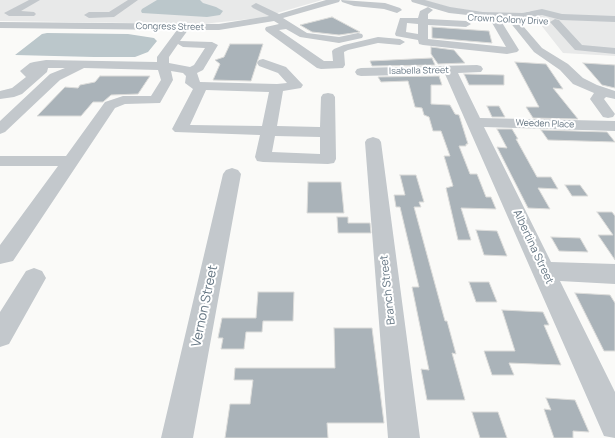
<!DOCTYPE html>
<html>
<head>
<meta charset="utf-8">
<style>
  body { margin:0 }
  canvas { display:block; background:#fafaf8 }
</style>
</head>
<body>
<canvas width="615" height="438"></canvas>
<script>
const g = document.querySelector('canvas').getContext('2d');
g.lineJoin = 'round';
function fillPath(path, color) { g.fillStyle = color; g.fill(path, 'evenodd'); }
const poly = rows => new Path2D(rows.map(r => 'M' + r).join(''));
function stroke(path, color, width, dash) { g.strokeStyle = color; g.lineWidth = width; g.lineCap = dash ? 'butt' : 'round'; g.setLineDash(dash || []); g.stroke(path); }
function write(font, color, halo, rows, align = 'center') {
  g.font = font + ' Manrope,sans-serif'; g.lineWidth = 4; g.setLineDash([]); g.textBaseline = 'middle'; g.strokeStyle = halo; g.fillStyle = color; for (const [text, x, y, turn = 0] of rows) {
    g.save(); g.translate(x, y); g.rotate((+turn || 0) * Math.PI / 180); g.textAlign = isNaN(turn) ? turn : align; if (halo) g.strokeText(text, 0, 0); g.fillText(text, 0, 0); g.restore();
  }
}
const built = poly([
  [0,0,322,0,260,18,202,24,0,21],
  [423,0,615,0,615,56,563,53,530,11,518,14,483,12,452,8]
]);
const water = poly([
  [157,0,200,0,203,3,216,7,223,11,220,15,207,17,142,13,141,11,142,9],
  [47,33,128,34,154,38,157,41,148,52,135,57,94,57,15,55,42,34]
]);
const building = poly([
  [332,17,360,32,339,35,312,32,300,25,332,17],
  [432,27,489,31,492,43,432,38,432,27],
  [230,44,263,44,251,81,213,80,220,64,215,60,224,57,230,44],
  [431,47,454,50,465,63,438,64,431,54,431,47],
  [432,58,435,65,372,66,370,61,432,58],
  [515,62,546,64,563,89,553,88,578,119,533,118,526,107,539,107,515,62],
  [583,63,615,65,615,88,602,85,583,63],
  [464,74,504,75,504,85,469,85,464,74],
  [100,76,150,76,138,94,111,95,103,102,93,102,81,116,37,116,65,87,78,88,80,85,95,82,100,76],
  [439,76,442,85,431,85,431,104,450,105,455,114,459,115,468,144,466,144,466,146,459,146,470,174,477,174,486,197,491,197,496,209,461,208,471,240,458,240,446,188,453,186,444,156,450,156,441,131,433,131,429,117,424,115,422,108,415,107,408,81,381,82,378,77,439,76],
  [487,106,499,106,505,117,492,117,487,106],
  [497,129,512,129,518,139,516,139,537,177,551,177,558,189,538,188,550,209,528,208,497,147,507,148,497,129],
  [541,130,607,132,615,142,548,140,541,130],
  [400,175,416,175,424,202,419,202,421,207,414,207,445,321,447,321,456,354,452,353,465,400,427,400,421,369,429,370,412,287,419,287,400,207,396,207,394,195,405,195,400,175],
  [308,182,341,182,344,213,307,213,308,182],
  [565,185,580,185,588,196,572,196,565,185],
  [597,212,612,212,615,216,615,260,598,235,613,235,597,212],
  [337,217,348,217,348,223,370,223,371,233,338,233,337,217],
  [476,230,497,231,507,256,484,255,476,230],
  [551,237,580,238,588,252,559,251,551,237],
  [469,282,489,282,497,302,476,302,469,282],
  [258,292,294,292,293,321,263,321,262,332,246,332,244,349,221,349,223,338,218,338,222,318,256,318,258,292],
  [575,293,610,295,615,303,615,351,604,351,575,293],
  [502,310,543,312,549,325,544,325,561,365,509,363,514,375,492,375,484,351,515,351,502,310],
  [334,328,372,328,384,423,327,423,328,438,225,438,230,404,250,404,253,380,234,380,235,368,335,368,334,328],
  [546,398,575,400,589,432,573,431,573,438,554,438,544,409,551,410,546,398],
  [472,412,498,412,507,438,480,438,472,412]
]);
const minor = poly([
  [29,0,40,0,21,11,34,12,36,14,34,16,9,16,4,13,29,0],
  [128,0,138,0,114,17,89,18,84,15,89,12,109,12,128,0],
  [326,0,340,0,339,2,283,18,307,33,339,37,358,33,362,34,363,36,362,38,339,43,300,37,286,29,279,30,324,61,333,61,332,51,334,49,344,45,378,37,400,39,405,42,400,45,378,43,348,50,344,52,345,65,343,68,321,69,317,68,266,31,265,29,266,27,279,24,274,21,219,30,188,30,180,41,212,42,218,45,203,70,197,73,200,82,277,84,287,83,278,73,259,66,257,63,259,60,263,59,286,67,303,85,301,88,283,91,277,126,320,127,321,97,323,94,328,93,333,94,335,97,336,159,334,163,328,164,263,162,257,161,255,157,260,135,175,132,172,129,193,89,185,83,186,76,183,73,171,71,173,80,160,103,125,104,115,108,13,261,0,264,0,245,58,166,0,166,0,156,66,156,105,102,123,96,151,96,161,80,158,70,84,68,60,80,5,132,0,134,0,121,50,74,65,68,48,68,47,72,22,94,14,97,0,99,0,91,12,88,26,77,20,71,30,63,34,62,46,60,157,62,157,57,177,30,0,28,0,22,219,24,269,16,253,8,251,6,256,3,279,14,326,0],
  [178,44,183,47,205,48,194,65,190,67,169,63,169,57,178,44],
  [206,90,269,92,262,126,190,125,206,90],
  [275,136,320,137,320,154,272,152,275,136],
  [341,0,385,3,400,8,402,10,397,13,384,9,354,6,342,2,341,0],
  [411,0,425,0,450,7,483,12,522,13,542,9,562,14,615,16,615,22,561,20,542,15,517,19,542,48,568,64,583,78,597,85,615,91,615,99,606,97,604,99,615,114,613,117,608,118,603,117,590,99,594,93,573,84,560,70,534,52,509,21,512,19,497,18,501,21,519,50,517,52,507,54,423,45,419,44,418,40,396,36,395,34,400,18,418,18,420,11,428,7,433,10,428,14,428,19,466,21,471,24,466,27,428,25,428,39,506,47,491,21,495,18,449,13,412,2,411,0],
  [407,23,418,24,418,34,406,32,407,23],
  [555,19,559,20,582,45,615,48,615,54,575,50,550,22,555,19],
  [477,65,481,66,483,69,481,72,458,73,480,118,615,121,615,131,484,127,551,262,615,264,615,284,560,281,615,392,615,438,604,436,445,74,361,76,357,75,355,72,357,69,361,68,477,65],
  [373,137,379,139,381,142,420,438,388,438,365,142,367,139,373,137],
  [232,168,238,170,241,174,193,438,161,438,223,174,226,170,232,168],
  [34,268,42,271,46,278,9,344,0,347,0,312,26,271,34,268]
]);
const farStreetnames = [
  ["Crown Colony Drive",508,20,3],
  ["Congress Street",170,27,1],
  ["Isabella Street",419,71,-1],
  ["Weeden Place",545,124,2]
];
const streetNames = [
  ["Albertina Street",533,247,65],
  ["Branch Street",388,290,-96]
];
const nearStreetnames = [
  ["Vernon Street",205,306,-78]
];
fillPath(built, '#e8e9e9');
fillPath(water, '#bbc7cb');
fillPath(building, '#aab3b9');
stroke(building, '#dcdcda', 1);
fillPath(minor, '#c3c8cc');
write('9px', '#657683', '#fff', farStreetnames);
write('11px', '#657683', '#fff', streetNames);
write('13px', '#657683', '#fff', nearStreetnames);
</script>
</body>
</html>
